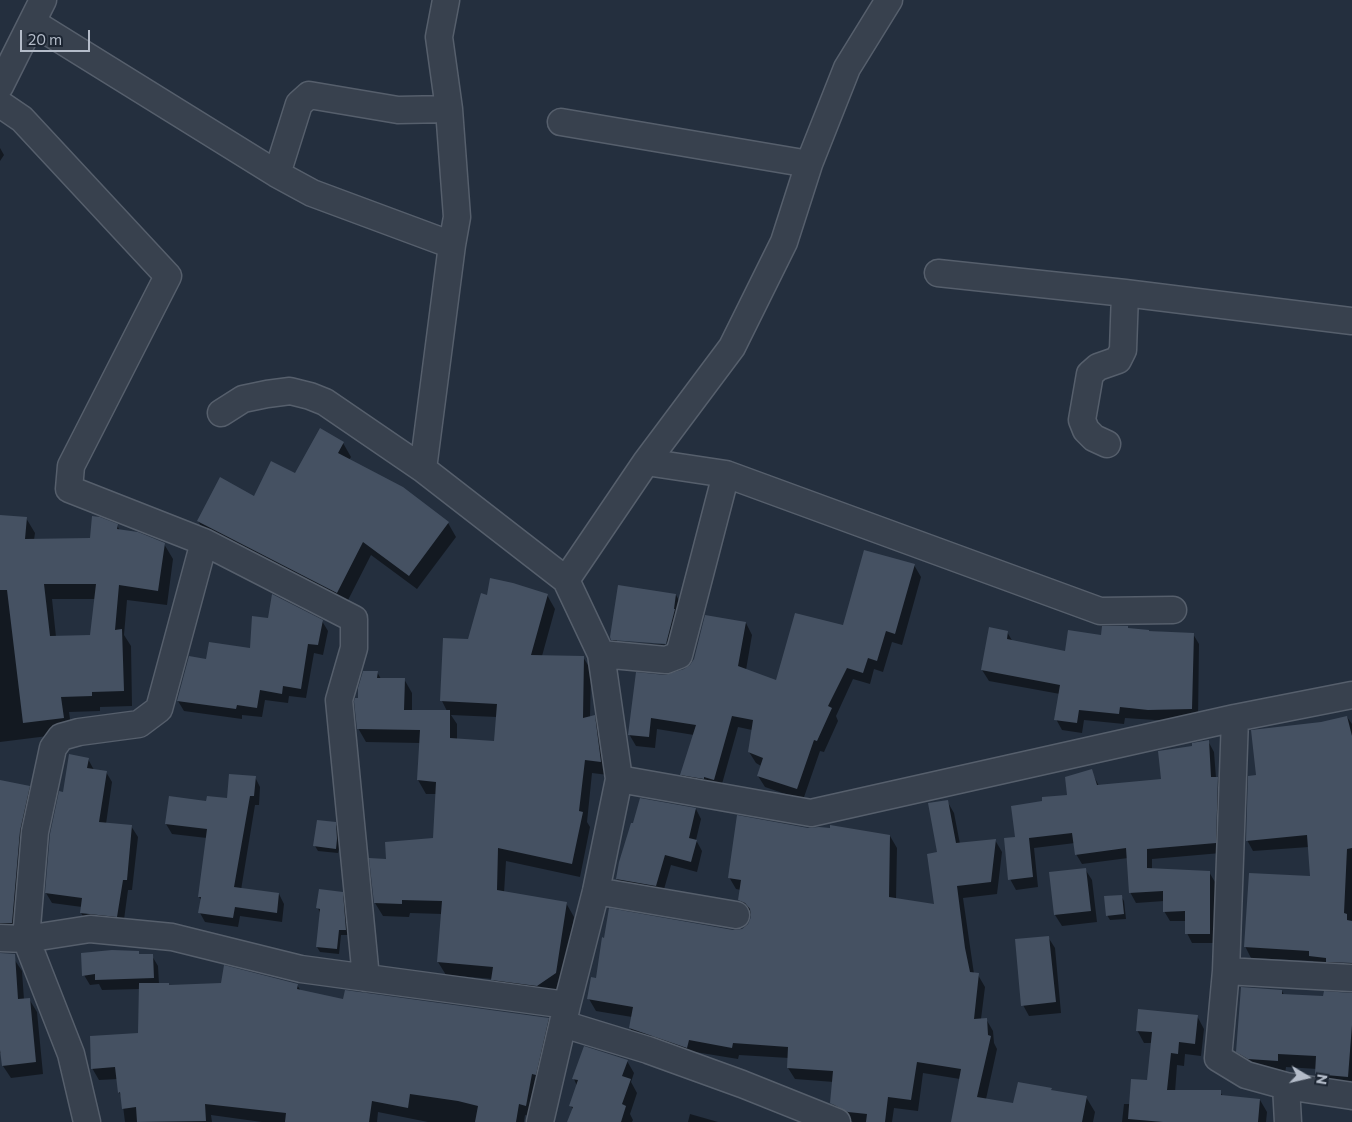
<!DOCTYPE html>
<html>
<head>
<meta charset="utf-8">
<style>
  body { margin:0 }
  #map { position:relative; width:1352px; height:1122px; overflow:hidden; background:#242f3e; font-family:Commissioner,sans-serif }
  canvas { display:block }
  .north { position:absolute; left:1282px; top:1052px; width:50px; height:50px; -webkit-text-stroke:4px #1d2633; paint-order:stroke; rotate:99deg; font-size:14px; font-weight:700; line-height:20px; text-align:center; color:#b4bcc9 }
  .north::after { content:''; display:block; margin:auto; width:18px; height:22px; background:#b4bcc9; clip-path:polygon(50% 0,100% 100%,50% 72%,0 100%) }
  .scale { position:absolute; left:20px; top:30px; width:70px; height:22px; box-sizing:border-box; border:2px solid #b4bcc9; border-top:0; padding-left:6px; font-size:15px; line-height:18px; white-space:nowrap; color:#b4bcc9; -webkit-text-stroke:4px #1d2633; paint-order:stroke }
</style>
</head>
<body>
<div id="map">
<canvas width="1352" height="1122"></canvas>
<div class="north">N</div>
<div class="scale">20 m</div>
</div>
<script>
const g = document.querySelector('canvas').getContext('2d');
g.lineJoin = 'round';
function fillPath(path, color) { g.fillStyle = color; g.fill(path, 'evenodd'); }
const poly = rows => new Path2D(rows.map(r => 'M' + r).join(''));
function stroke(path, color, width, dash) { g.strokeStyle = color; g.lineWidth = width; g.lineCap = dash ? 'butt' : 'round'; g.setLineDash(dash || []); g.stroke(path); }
const shadow = poly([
  [0,148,4,155,0,161],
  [343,443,351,457,349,460,448,523,456,537,417,589,371,555,345,606,206,535,198,521,254,498,295,474],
  [0,516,26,518,35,533,34,540,91,539,117,525,120,531,164,544,173,559,167,605,127,600,124,635,131,646,132,706,100,707,100,711,69,712,72,733,0,742],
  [52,599,96,599,92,636,56,637],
  [914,565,921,577,902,645,892,642,883,672,874,669,870,684,853,679,836,716,838,721,824,752,820,751,803,800,765,787,758,776,761,766,756,763,749,752,752,730,738,727,720,791,688,786,681,774,694,735,657,729,655,748,636,746,629,734,665,676,685,670,746,623,752,635,746,670,777,681,844,627],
  [547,595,555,609,542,656,583,657,591,670,590,718,594,717,602,730,608,775,592,773,587,822,590,827,580,877,506,861,504,893,566,903,574,917,563,986,545,999,500,993,493,979,446,975,438,962,442,914,410,913,409,917,383,916,375,903,387,860,434,839,437,794,426,794,418,780,420,743,366,742,358,728,359,699,377,672,381,679,404,679,412,693,412,711,447,711,442,701,444,640,469,641,488,596],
  [451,715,497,717,495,743,457,740,457,724],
  [676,595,682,606,672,654,618,650,611,637],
  [617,639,673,643,673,645,617,642],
  [322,621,328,631,323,655,314,653,306,698,289,696,288,703,265,700,262,717,242,715,242,719,184,711,178,701,190,658,207,661,251,650],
  [1129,630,1193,634,1199,644,1198,720,1155,720,1125,718,1124,724,1084,720,1082,733,1062,730,1056,719,1060,694,989,681,982,670,1007,632,1013,642,1066,652,1102,636],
  [1347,717,1352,724,1352,973,1316,967,1313,961,1251,958,1245,946,1311,877,1309,847,1253,851,1247,840,1257,776,1321,723],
  [1208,741,1214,752,1216,778,1217,778,1223,788,1221,853,1152,859,1152,870,1209,872,1215,882,1215,943,1192,943,1187,933,1187,921,1170,921,1164,911,1164,901,1136,903,1130,892,1128,858,1082,864,1076,854,1075,843,1034,848,1038,887,1016,890,1010,879,1017,838,1069,796,1091,771,1099,786,1162,780,1193,747],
  [88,759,94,770,106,772,112,782,106,824,131,826,138,837,132,890,128,890,123,927,87,923,81,913,82,907,52,903,46,893,64,793],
  [255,777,260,787,259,805,255,805,241,890,279,894,284,904,282,922,240,916,238,927,205,922,200,913,201,900,199,897,207,838,172,834,166,824,170,798,207,803,228,799],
  [0,781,29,787,36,799,19,936,0,936],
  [947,801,954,813,960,844,995,840,1002,852,997,894,963,898,974,974,978,975,985,987,981,1019,986,1019,993,1031,994,1043,997,1049,986,1099,1034,1122,952,1122,960,1079,923,1073,918,1111,894,1108,892,1122,853,1122,839,1115,832,1103,834,1082,795,1079,788,1068,789,1058,739,1055,738,1059,695,1052,694,1059,637,1040,630,1028,632,1017,596,1011,589,999,597,979,733,931,741,930,748,926,752,918,752,914,747,912,740,900,741,890,736,889,729,877,808,829,890,836,897,848,896,899,936,905,938,853],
  [696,809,701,819,696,840,702,851,697,872,671,865,662,896,623,889,617,879],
  [335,823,338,828,340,845,338,853,318,851,315,846],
  [1085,869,1092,880,1097,922,1062,926,1055,915,1050,873],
  [342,893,345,899,348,935,341,935,339,954,320,952,317,947,320,913,318,908],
  [1121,896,1124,901,1126,919,1110,920,1107,915],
  [1048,937,1055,948,1061,1013,1029,1016,1023,1005],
  [140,956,152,956,158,966,159,984,169,986,297,985,301,991,344,1000,548,1019,555,1030,532,1117,525,1115,524,1122,428,1122,378,1112,377,1122,262,1122,211,1115,212,1122,125,1122,122,1098,119,1092,118,1079,99,1080,92,1068,140,1034,140,989,102,990,99,984,90,985,84,975],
  [14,959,22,971,24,1000,29,999,37,1012,43,1074,11,1078,3,1066,2,1053,0,1053,0,960],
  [1282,991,1284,995,1324,997,1352,994,1352,1090,1324,1087,1317,1074,1317,1069,1286,1067,1285,1074,1246,1065,1238,1051],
  [1197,1016,1204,1029,1201,1056,1185,1054,1184,1066,1177,1065,1175,1092,1220,1092,1223,1096,1260,1100,1267,1112,1266,1122,1122,1122,1124,1104,1131,1104,1148,1081,1152,1043,1144,1043,1137,1030],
  [585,1048,627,1061,634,1073,631,1082,637,1093,630,1114,633,1120,632,1122,569,1122,573,1110,571,1106,577,1086,574,1079],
  [1086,1097,1095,1112,1093,1122,1057,1122],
  [690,1114,718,1122,688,1122]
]);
const building = poly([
  [320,428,344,442,338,453,403,487,449,522,409,576,363,542,337,593,197,521,220,477,254,496,271,461,295,473],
  [0,515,27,517,25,539,90,538,92,516,100,517,118,524,117,529,138,532,165,543,158,591,119,585,115,630,122,629,124,691,92,692,92,696,61,697,64,718,23,723,7,590,0,590],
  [44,584,96,584,90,635,50,636],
  [864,550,915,564,895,634,886,631,877,661,868,658,863,673,847,668,828,706,832,708,817,741,814,740,797,789,757,776,763,758,748,752,753,720,732,716,714,780,704,777,704,779,680,775,696,725,651,718,649,737,628,735,636,672,665,675,684,669,690,665,694,659,705,615,746,622,738,666,776,680,795,613,843,625],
  [490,578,513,583,548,594,531,655,584,656,583,718,595,715,601,762,585,760,579,811,583,812,572,864,498,848,497,890,567,902,556,973,537,986,491,980,493,967,437,962,442,901,402,900,402,904,374,903,369,858,386,859,385,842,433,838,436,782,417,780,420,730,357,729,354,701,355,698,358,698,358,688,363,671,378,671,377,678,405,678,404,710,450,710,450,738,494,741,497,704,440,701,443,638,468,639,481,593,487,595],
  [618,585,676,594,674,609,675,609,666,644,611,640,610,637],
  [272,594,323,620,318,645,308,644,301,689,283,686,282,694,260,690,257,708,237,705,236,709,177,701,189,656,206,659,209,642,250,648,252,616,268,618],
  [1102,626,1128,626,1128,628,1149,630,1149,631,1194,633,1192,709,1148,710,1120,707,1119,714,1079,710,1077,723,1054,720,1060,685,981,670,989,627,1008,631,1007,639,1065,651,1068,630,1101,635],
  [1347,716,1352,736,1352,848,1347,849,1344,913,1347,914,1347,920,1352,921,1352,963,1326,962,1326,958,1309,956,1309,951,1244,947,1249,873,1310,876,1307,835,1246,841,1248,776,1256,775,1251,730,1321,722],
  [1209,740,1211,777,1218,777,1216,843,1147,849,1147,868,1210,871,1210,934,1185,934,1185,911,1163,912,1163,891,1129,893,1126,848,1075,855,1072,833,1029,838,1033,877,1008,880,1004,838,1015,837,1011,806,1042,801,1042,797,1067,795,1065,777,1092,769,1097,785,1161,779,1158,751,1192,746,1192,743],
  [69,754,89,758,87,768,107,771,99,822,132,825,127,880,123,880,117,917,80,913,82,898,45,893,50,834,59,791,63,792],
  [229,774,256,776,254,796,250,796,234,887,279,893,277,913,235,907,233,918,198,913,201,897,198,897,207,829,165,824,169,796,206,801,207,796,227,798],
  [0,780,30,786,20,831,12,923,0,923],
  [640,798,696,808,689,838,697,840,691,862,665,855,656,886,616,879,619,862,631,823,633,823],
  [948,800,956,843,996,839,991,882,957,886,965,948,970,972,979,973,974,1019,987,1018,988,1035,991,1036,977,1097,1013,1103,1018,1082,1052,1088,1051,1090,1087,1096,1082,1122,951,1122,961,1069,917,1062,911,1100,888,1097,885,1122,866,1122,867,1114,848,1112,830,1103,833,1071,787,1068,788,1047,733,1043,732,1048,689,1040,687,1048,629,1028,633,1007,587,999,591,977,596,978,602,937,604,938,609,908,733,930,742,929,748,924,751,917,750,909,745,903,738,900,741,880,728,878,737,815,808,828,819,827,830,828,830,825,890,835,889,897,934,904,927,854,937,852,928,803],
  [317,820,336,822,337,839,336,849,313,846],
  [1086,868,1091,911,1054,915,1049,872],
  [319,889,343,892,346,930,339,930,337,949,316,947,320,909,316,908],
  [1122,895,1124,914,1106,916,1104,896],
  [1049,936,1056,1002,1021,1006,1015,939],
  [112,950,139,951,139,954,153,954,154,978,95,980,95,974,82,976,81,953],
  [0,953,15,954,18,999,30,998,36,1062,2,1066,0,1050],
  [224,965,298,984,297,989,343,999,345,990,549,1018,536,1075,532,1074,526,1106,519,1104,516,1122,475,1122,478,1106,458,1101,410,1094,408,1108,372,1101,369,1122,285,1122,286,1113,205,1104,206,1121,137,1122,136,1107,122,1109,120,1092,118,1093,115,1067,91,1069,90,1036,138,1033,139,983,169,983,169,985,221,983],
  [1241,987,1282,990,1282,994,1323,996,1324,991,1352,993,1352,1025,1348,1077,1315,1074,1316,1056,1278,1054,1278,1061,1248,1059,1236,1052],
  [1138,1009,1198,1015,1195,1044,1179,1042,1178,1054,1171,1053,1167,1090,1221,1090,1221,1095,1260,1099,1258,1122,1163,1122,1128,1119,1131,1079,1147,1080,1152,1032,1136,1031],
  [584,1046,628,1060,622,1076,631,1079,622,1104,626,1106,621,1122,567,1122,573,1107,569,1106,578,1080,572,1079]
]);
const minor = poly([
  [446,0,439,37,449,109,457,217,452,245,423,469,566,580],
  [32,22,277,174,312,193,452,245],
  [0,86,43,0],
  [0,104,22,119,168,276,71,466,69,489,204,542,159,709,139,724,79,732,61,737,53,748,35,832,26,939,71,1054,87,1122],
  [561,122,809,164],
  [277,174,299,104,309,95,398,110,449,109],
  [938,273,1125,293,1352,321],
  [221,413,243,399,267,394,290,391,310,396,325,402,423,469],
  [1107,444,1094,438,1086,430,1082,420,1090,374,1098,367,1118,360,1123,350,1125,293],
  [646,462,726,474,1100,611,1173,610],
  [204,542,354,619,354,648,339,700,366,978],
  [601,654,666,660,679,655,726,474],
  [1235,718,1226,971,1218,1058,1246,1075,1286,1086,1352,1096],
  [619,779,811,813,1235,718,1352,695],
  [596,891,736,915],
  [0,938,26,939,90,929,172,937,301,969,567,1005],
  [1226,971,1352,978],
  [563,1024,648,1050,742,1084,837,1122],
  [1286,1086,1288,1122],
  [540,1122,567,1005,596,891,619,779,601,654,566,580,646,462,732,347,784,242,809,164,847,68,889,0]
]);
fillPath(shadow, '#0007');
fillPath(building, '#455162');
stroke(minor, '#565f6c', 29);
stroke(minor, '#38414e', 26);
</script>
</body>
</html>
